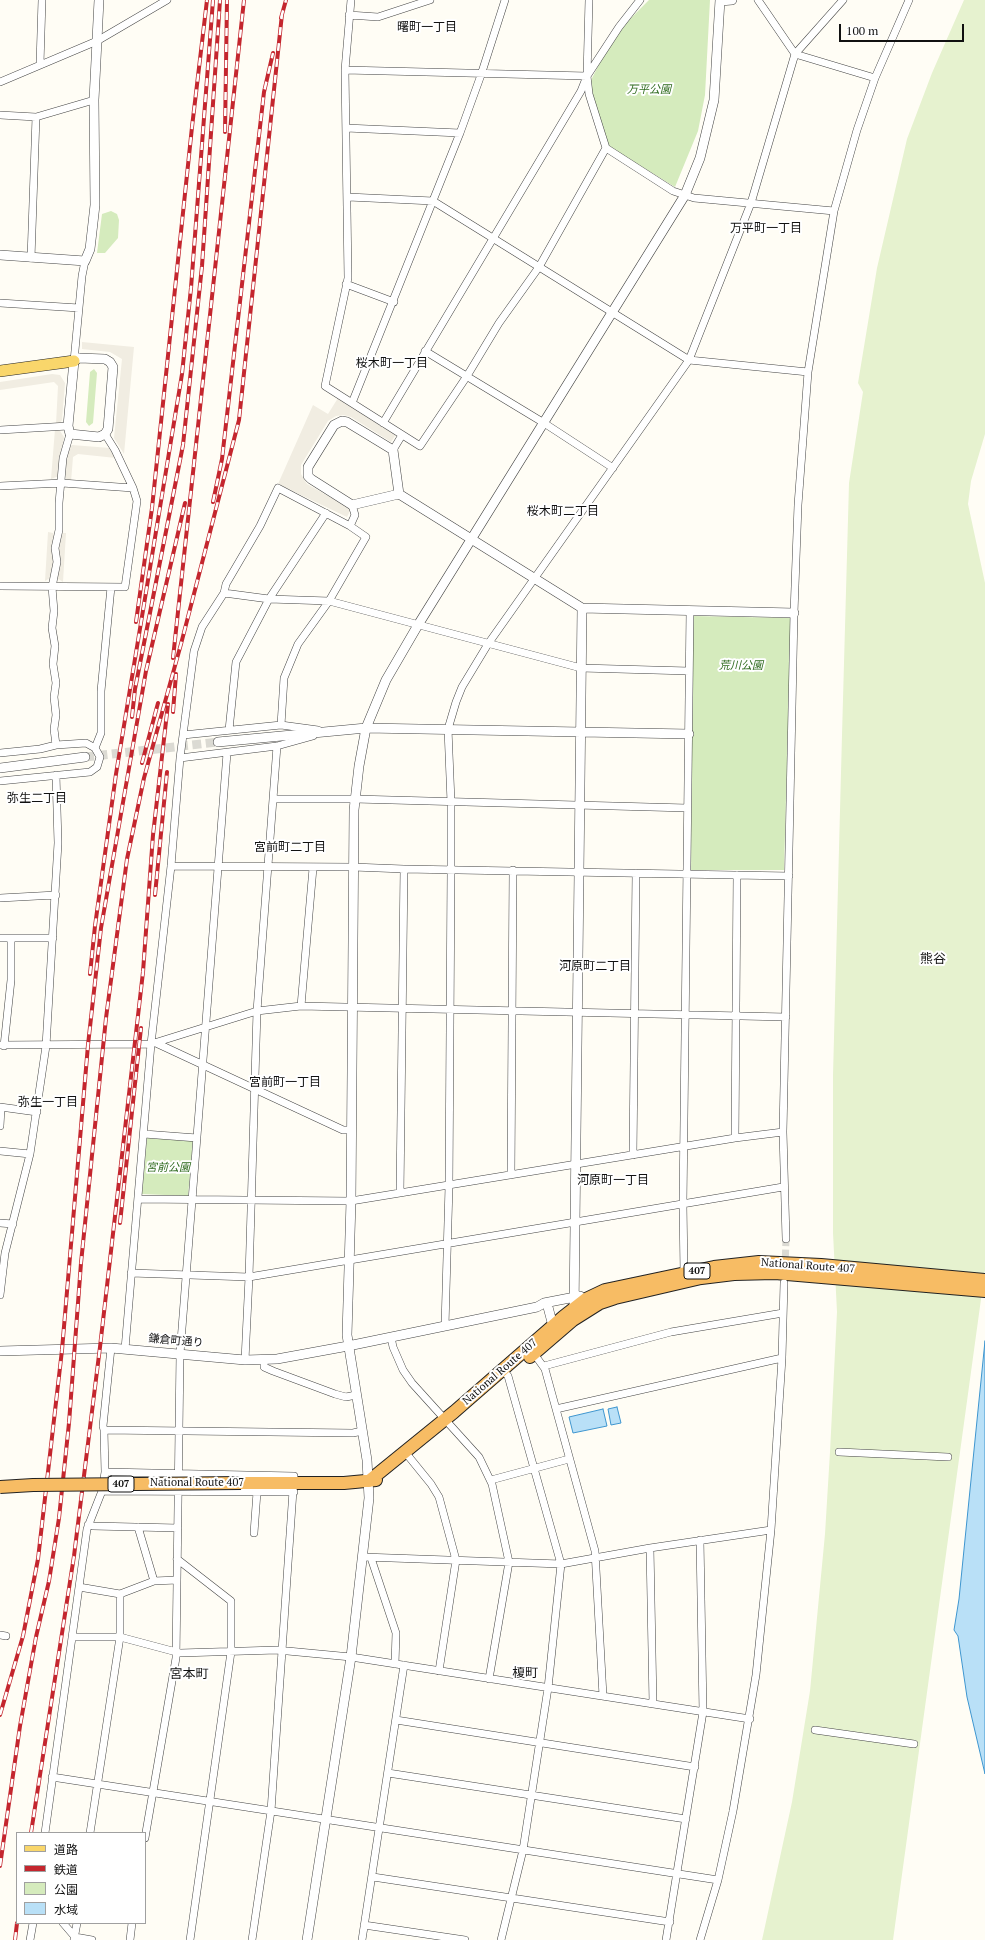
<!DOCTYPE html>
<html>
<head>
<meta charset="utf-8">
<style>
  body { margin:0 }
  #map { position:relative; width:985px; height:1940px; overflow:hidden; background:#fffdf5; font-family:"PT Serif","Noto Sans JP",serif }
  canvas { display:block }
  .legend { position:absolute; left:16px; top:1832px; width:130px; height:92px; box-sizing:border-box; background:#fff; border:1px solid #a0a0a0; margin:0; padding:5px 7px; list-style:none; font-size:12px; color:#111 }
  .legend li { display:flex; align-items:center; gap:8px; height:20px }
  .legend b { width:20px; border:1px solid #a0a0a0 }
  .scale { position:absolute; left:839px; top:24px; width:125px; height:18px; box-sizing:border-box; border:2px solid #111; border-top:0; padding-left:5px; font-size:12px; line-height:14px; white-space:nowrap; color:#111; -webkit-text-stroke:3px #fff; paint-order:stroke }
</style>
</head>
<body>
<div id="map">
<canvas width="985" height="1940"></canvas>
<ul class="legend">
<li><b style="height:5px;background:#f9d66b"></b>道路</li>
<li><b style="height:5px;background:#c4262e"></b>鉄道</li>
<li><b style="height:11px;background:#d5ebbd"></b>公園</li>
<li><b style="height:11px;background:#b9e0f7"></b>水域</li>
</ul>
<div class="scale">100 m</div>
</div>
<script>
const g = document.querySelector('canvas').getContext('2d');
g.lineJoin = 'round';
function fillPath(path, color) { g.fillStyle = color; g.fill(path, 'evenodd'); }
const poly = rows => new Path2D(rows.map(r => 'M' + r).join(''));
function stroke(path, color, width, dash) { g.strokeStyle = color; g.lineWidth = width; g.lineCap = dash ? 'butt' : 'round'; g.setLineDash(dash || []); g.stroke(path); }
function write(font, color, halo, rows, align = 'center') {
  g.font = font + ' "PT Serif","Noto Sans JP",serif'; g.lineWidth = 4; g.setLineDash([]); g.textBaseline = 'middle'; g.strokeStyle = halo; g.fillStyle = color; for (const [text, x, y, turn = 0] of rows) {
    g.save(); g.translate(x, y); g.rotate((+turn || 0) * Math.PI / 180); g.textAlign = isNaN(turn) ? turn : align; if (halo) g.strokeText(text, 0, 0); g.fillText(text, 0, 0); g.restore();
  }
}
const green = poly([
  [649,0,710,0,705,95,698,131,675,187,608,146,590,85,592,78,603,57,627,22],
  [111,211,117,214,119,220,118,238,105,253,97,253,102,214],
  [94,369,97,373,93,423,89,426,86,422,90,372],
  [693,616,791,618,784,870,691,870],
  [147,1138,193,1141,188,1196,142,1194]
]);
const pitch = poly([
  [964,0,985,0,985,434,971,481,968,504,985,583,985,1270,893,1940,762,1940,792,1802,810,1691,825,1534,830,1452,837,1312,833,1233,833,1075,842,735,849,483,863,392,858,383,877,268,907,139,932,73]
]);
const plaza = poly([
  [82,342,134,347,124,454,114,438,122,359,110,352,82,349],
  [52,374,60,375,65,383,62,420,60,423,56,424,58,386,54,382,0,390,0,382],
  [338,398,397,433,391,442,351,417,344,415,336,416,328,421,301,465,301,474,307,484,351,509,347,517,278,484,313,405,328,414],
  [55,429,60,431,64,437,59,476,51,479],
  [72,445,110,448,116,458,78,454,73,457,71,482,66,479,65,465,67,450],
  [48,532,53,533,55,536,54,562,50,578,45,581],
  [63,533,66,533,63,582,57,578,58,548,60,535]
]);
const water = poly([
  [985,1341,985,1774,967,1697,958,1636,954,1630,959,1599,985,1341],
  [617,1407,621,1423,611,1425,608,1409,617,1407],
  [603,1409,607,1426,573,1433,569,1417,603,1409]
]);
const minorTunnel = poly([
  [785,1267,786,1239]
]);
const tertiaryTunnel = poly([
  [85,757,218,742]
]);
const minor = poly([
  [351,0,345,70,348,278,325,386,420,446,467,376,499,323,539,267,606,148],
  [589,0,587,76,589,94,606,148,673,191,694,198,834,211],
  [758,0,795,54,875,78],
  [349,15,378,17,430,0],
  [40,64,42,0],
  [345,70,587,76],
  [0,82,97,41,167,0],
  [0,115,36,117,94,100],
  [346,128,460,133],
  [348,197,433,201,689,360,808,372],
  [31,258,36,117],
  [346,284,394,302],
  [0,303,79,308],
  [425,351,544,423,613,468],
  [74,361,82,276,85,261],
  [352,403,460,133,481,75,505,0],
  [383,423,581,91,587,76,619,27,640,0],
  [0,430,68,426],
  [393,450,402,435],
  [0,486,62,483,133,488,115,450,105,434],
  [350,526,355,515,352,505],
  [0,586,125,587,137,501,133,488],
  [224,593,269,599,329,601,581,668,689,671],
  [229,730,236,662,269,599,326,513],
  [183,735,281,725,318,730],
  [56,745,54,729,56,715,54,697,56,683,53,664,55,646,52,628,54,611,52,587,57,562,55,548,59,530,59,503,63,458,70,434],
  [95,748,101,733,101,691,111,587],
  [0,753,40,749,56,745,86,743,95,748,100,757,97,767,90,772,0,781],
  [180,758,277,746,313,736],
  [274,799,355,799,687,808],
  [171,866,353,867,404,869,789,876],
  [0,898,56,895],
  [0,938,53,938],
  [301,1006,313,868],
  [156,1043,343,1130,351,1130],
  [0,1045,151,1044,257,1011,301,1006,786,1017],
  [4,1046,11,980,11,938],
  [0,1107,37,1112],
  [0,1126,1,1108],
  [144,1134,197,1138],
  [735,1138,737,875],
  [0,1151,30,1154],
  [633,1155,636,873],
  [511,1175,513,870],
  [400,1193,404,869],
  [138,1199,351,1201,735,1138,783,1132],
  [0,1223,13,1224],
  [786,1239,783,1132,794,613,798,505,808,372,834,211,857,130,875,78,909,0],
  [131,1273,249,1277,783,1187],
  [684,1273,683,1204,690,611],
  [0,1295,5,1253,30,1154,46,1046,58,843,56,775],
  [445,1326,449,1186,451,870,451,802,448,729,456,702,462,687,488,644,689,360,751,203,795,54,843,0],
  [391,1337,393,1347,403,1370,412,1383,479,1457,492,1484,509,1562,489,1679],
  [125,1349,151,1044,171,866,180,758,194,651,202,627,224,593,226,584,260,526,278,488,350,526,366,537,329,601,298,644,284,678,281,725],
  [532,1351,545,1369,595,1551,603,1696],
  [245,1360,249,1277,257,1011,277,746],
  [264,1360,264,1367,273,1371,335,1394,346,1397,356,1395],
  [544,1366,671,1332,783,1313],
  [556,1409,782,1358],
  [104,1430,353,1433,362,1431],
  [405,1452,431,1484,439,1497,456,1560,439,1671],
  [839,1452,948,1457],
  [105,1472,294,1476,271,1811,252,1940],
  [491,1480,569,1459],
  [102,1491,294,1492],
  [88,1525,93,1526,178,1528],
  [138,1527,154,1581],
  [254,1533,257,1492],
  [650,1548,653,1704],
  [363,1557,561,1564,650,1548,771,1530],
  [371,1558,396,1633,395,1664],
  [177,1559,231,1601,231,1652,190,1940],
  [79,1587,120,1594,154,1581,177,1580],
  [0,1635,6,1636],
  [73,1637,120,1637,180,1653,277,1650,351,1657,750,1719],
  [396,1720,695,1767],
  [815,1730,914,1744],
  [388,1773,686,1819],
  [52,1777,718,1880],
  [45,1833,87,1529,102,1491,105,1472,104,1430,103,1426,111,1348],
  [90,1833,120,1637,120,1594],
  [145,1838,176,1658,180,1354,227,753],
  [373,1877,670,1922],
  [63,1923,75,1937,92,1940],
  [364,1925,465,1940],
  [74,1939,77,1923],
  [30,1940,33,1923],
  [130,1940,132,1923],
  [362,1940,404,1665],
  [501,1940,523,1850,548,1688,561,1564,508,1376,503,1370],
  [666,1940,703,1712,700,1540],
  [700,1940,718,1880,733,1811,756,1675,771,1530,782,1358,784,1283]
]);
const tertiary = poly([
  [720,1,732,0],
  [0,255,85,261,90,249,95,205,94,100,99,0],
  [79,358,105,359,110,362,113,367,108,429,105,434,99,437,70,434,68,426,74,361,79,358],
  [399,494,393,450,347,422,342,421,334,425,308,467,308,476,311,479,352,505,399,494,582,608,794,613],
  [218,742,366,728,689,734],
  [0,768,85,757],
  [548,1307,553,1326],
  [574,1312,582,608],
  [0,1351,111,1348,245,1360,277,1359,348,1346,537,1307,544,1303,580,1296],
  [307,1940,351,1657,369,1498,367,1460,347,1335,351,1201,354,810,359,766,366,728,386,680,418,625,685,195,700,158,714,100,720,0]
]);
const primary = poly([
  [0,371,74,361]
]);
const trunk = poly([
  [693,1279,734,1274,775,1273,985,1291],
  [530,1357,573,1320,600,1303,615,1298,701,1278],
  [369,1481,454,1412,563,1317,586,1299,605,1290,714,1267,759,1262,821,1265,985,1280],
  [241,1483,344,1483,376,1480]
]);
const rail = poly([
  [281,18,286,0],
  [225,132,227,0],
  [213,502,222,459,264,92,273,53],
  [136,622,152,508,192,127,207,0],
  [173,658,244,0],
  [173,712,176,674],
  [132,717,135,689,183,445,202,266,220,0],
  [142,763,158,703],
  [155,895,167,772],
  [90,974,95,926,116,774,182,374,191,288,213,0],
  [120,1223,141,1028],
  [0,1715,23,1636,38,1559,62,1350,88,1045,101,928,146,671,185,503],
  [31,1833,74,1556,100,1347,143,972,153,835,168,704],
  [0,1866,20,1726,36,1637,49,1581,59,1518,69,1423,81,1263,106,1018,127,859,144,778,181,644,239,420,282,14],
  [15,1940,17,1923]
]);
const trunkBridge = poly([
  [0,1487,33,1485,241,1483]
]);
const shields = [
  [697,1271,26],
  [121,1484,26]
];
const shieldNames = [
  ["407",697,1271],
  ["407",121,1484]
];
const parkNames = [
  ["万平公園",649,90],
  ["荒川公園",741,666],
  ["宮前公園",168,1168]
];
const streetNames = [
  ["National Route 407",808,1266,4],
  ["鎌倉町通り",176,1341,5],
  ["National Route 407",500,1372,-41],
  ["National Route 407",197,1483]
];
const neighbourhoodNames = [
  ["曙町一丁目",427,28],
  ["万平町一丁目",766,229],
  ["桜木町一丁目",392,364],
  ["桜木町二丁目",563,512],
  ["弥生二丁目",37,799],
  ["宮前町二丁目",290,848],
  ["河原町二丁目",595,967],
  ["宮前町一丁目",285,1083],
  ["弥生一丁目",48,1103],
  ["河原町一丁目",613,1181]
];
const quarterNames = [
  ["熊谷",933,959],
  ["榎町",525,1673],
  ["宮本町",189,1674]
];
fillPath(green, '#d5ebbd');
fillPath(pitch, '#e6f2cf');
fillPath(plaza, '#f1ede2');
fillPath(water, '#b9e0f7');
stroke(water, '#3f96cf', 1);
stroke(minorTunnel, '#dbdad3', 7, [7, 3.5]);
stroke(tertiaryTunnel, '#dbdad3', 9, [9, 4.5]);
stroke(minor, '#444', 8);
stroke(tertiary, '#444', 10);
stroke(primary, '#222', 12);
stroke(trunk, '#222', 14);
stroke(minor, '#fff', 7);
stroke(tertiary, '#fff', 9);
stroke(primary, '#f9d66b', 11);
stroke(trunk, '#f7bc64', 12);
stroke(rail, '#c4262e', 4);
stroke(rail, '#fff', 2.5, [8]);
stroke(trunkBridge, '#222', 14, []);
stroke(trunkBridge, '#f7bc64', 12);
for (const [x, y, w] of shields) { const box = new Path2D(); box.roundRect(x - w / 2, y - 8, w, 16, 3); g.fillStyle = '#fff'; g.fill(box); stroke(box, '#111', 1); }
write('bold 10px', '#111', null, shieldNames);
write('italic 11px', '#2f6b1f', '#fff', parkNames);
write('11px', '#111', '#fff', streetNames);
write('12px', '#111', '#fff', neighbourhoodNames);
write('13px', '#111', '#fff', quarterNames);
</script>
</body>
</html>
